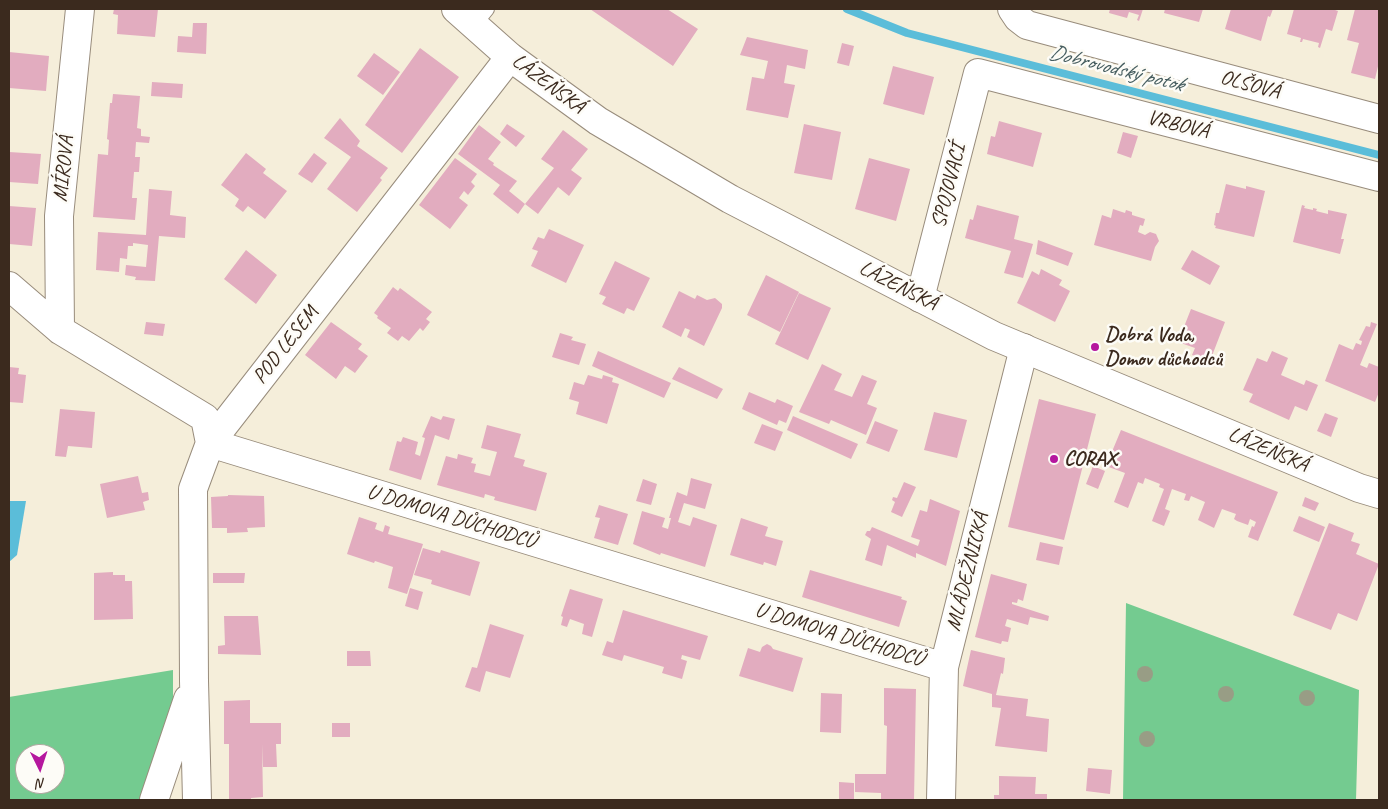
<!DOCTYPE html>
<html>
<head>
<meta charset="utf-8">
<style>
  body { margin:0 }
  #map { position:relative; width:1388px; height:809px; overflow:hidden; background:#f5eeda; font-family:Caveat,sans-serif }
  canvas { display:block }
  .frame { position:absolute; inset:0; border:10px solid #3b2a1e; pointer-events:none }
  .north { position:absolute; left:15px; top:744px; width:50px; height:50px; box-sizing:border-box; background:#fdfcf7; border:1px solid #afa8a0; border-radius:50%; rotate:176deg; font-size:14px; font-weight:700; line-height:20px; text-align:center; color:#3b2a1e }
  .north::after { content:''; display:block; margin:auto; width:18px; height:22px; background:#b5179e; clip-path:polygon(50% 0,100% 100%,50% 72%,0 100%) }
</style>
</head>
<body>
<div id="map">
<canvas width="1388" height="809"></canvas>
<div class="frame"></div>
<div class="north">N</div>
</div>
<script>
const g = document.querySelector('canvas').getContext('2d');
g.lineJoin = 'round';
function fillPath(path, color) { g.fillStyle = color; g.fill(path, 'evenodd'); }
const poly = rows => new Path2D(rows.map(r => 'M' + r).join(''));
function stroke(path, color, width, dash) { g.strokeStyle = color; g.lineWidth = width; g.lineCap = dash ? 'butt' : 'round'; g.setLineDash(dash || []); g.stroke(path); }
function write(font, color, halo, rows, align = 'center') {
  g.font = font + ' Caveat,sans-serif'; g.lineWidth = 5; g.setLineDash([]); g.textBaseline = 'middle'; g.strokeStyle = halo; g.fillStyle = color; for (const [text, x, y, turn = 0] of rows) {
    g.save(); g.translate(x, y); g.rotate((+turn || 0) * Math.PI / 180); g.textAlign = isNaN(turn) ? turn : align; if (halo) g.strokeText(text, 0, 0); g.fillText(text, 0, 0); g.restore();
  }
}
const green = poly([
  [1126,603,1359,690,1356,800,1123,800],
  [173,670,173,704,140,800,9,800,9,697],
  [25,754,55,754,55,784,25,784]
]);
const water = poly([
  [9,501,26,501,17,555,9,562]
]);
const stream = poly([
  [847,9,907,33,1379,155]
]);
const building = poly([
  [114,9,158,9,155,37,117,34,118,15,113,14],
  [590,9,667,9,698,29,673,66],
  [1110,9,1143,9,1139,21,1137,20,1139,15,1129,12,1127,18,1109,13],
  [1165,9,1203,9,1199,22,1164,13],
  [1231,9,1273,9,1270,17,1268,16,1261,41,1225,29],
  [1294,9,1332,9,1338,11,1332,31,1326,29,1320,48,1318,47,1319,43,1303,39,1302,42,1300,42,1301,38,1287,34],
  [1355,9,1379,9,1379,62,1375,79,1351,73,1359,43,1347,40],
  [193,23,207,23,206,54,177,52,178,36,192,37],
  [747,37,808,50,805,69,787,65,784,83,795,85,788,118,746,110,752,77,764,79,768,61,740,55],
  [842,43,854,46,849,66,837,63],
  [420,48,459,77,402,153,365,125],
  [9,52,49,56,46,91,9,88],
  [374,53,400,72,383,95,357,76],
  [893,66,934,77,924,115,883,104],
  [152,82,183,84,182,98,151,96],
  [113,94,140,96,137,128,141,129,141,136,150,137,149,143,136,142,135,157,140,157,139,172,134,172,132,198,137,198,135,220,93,217,98,154,108,155,109,140,107,139,110,103,112,103],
  [340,118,360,141,357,146,388,168,380,178,382,180,357,212,327,189,351,157,324,138],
  [999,121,1042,133,1033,167,987,154,991,136,995,137],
  [507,124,525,136,516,147,500,134],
  [804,124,841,132,832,180,794,173],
  [479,125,501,142,488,159,494,163,493,165,517,181,509,191,525,204,518,214,493,194,500,185,458,154],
  [563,130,588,149,571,170,582,178,569,196,558,187,538,214,525,204,554,168,541,159],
  [1123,132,1138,136,1131,158,1117,153],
  [9,152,41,154,38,184,9,182],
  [246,153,266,169,263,173,287,191,265,219,248,206,243,212,235,206,239,199,221,185],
  [314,153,327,163,312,183,298,174],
  [455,158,477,174,471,182,475,186,468,195,464,191,459,198,468,205,450,229,419,205],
  [869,158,910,169,896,221,855,209],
  [1226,184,1246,189,1246,186,1265,191,1254,237,1215,228,1216,226,1214,225,1216,213,1219,213],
  [149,189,172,191,170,215,186,217,185,238,159,236,155,281,135,280,136,277,125,275,126,265,146,267,148,245,133,243,133,246,128,246,127,259,120,258,119,272,96,270,98,232,146,235],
  [977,205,1019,216,1014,239,1033,244,1023,278,1004,273,1011,251,965,238,970,219,973,220],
  [1302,205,1305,206,1304,208,1313,210,1313,208,1317,209,1316,211,1328,214,1328,210,1347,214,1341,239,1344,239,1340,254,1293,242],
  [9,206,36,208,32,246,9,244],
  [1113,209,1125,213,1126,210,1132,212,1132,215,1145,219,1143,226,1140,225,1138,232,1145,235,1150,232,1156,234,1159,241,1155,247,1151,261,1094,245,1102,215,1111,218],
  [549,229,584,245,566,283,531,266,538,251,532,249,538,237,544,239],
  [1038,240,1073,253,1068,266,1036,254],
  [246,250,277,275,256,304,224,279],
  [1192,250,1220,266,1210,285,1181,269],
  [615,261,650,278,634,311,627,308,624,314,602,304,606,297,599,294],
  [1041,269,1062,280,1059,285,1070,291,1055,322,1017,303,1032,271,1039,275],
  [766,275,799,292,780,332,747,315],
  [393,287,398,291,400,288,432,312,426,319,430,322,423,331,420,328,409,341,402,336,398,341,387,333,391,328,377,318,378,316,374,313],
  [679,291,695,299,697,295,707,300,715,298,722,304,722,308,704,346,687,337,690,330,685,328,681,337,662,327],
  [799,293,831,308,808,360,775,344],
  [1191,309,1225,322,1210,361,1192,355,1195,348,1178,342],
  [146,322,165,324,163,336,144,334],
  [331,322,362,344,358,349,368,356,355,373,345,366,336,379,305,355],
  [1371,322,1377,324,1360,365,1367,368,1369,363,1379,367,1379,392,1375,402,1325,381,1339,344,1353,350,1356,343,1361,345,1362,341,1359,340,1366,326,1370,327],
  [560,333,573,337,571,340,586,344,579,365,552,357],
  [598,351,671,383,664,398,592,366],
  [1272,351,1288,358,1281,375,1304,385,1306,380,1318,385,1307,411,1295,406,1289,420,1249,402,1253,394,1243,390,1257,358,1267,362],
  [822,364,842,374,834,390,852,397,862,375,877,381,867,404,877,408,866,435,831,420,829,424,799,412],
  [9,367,19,368,18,374,26,375,23,403,9,402],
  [679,367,723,389,717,399,672,379],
  [588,375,602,379,603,375,613,378,612,382,619,384,607,424,576,414,579,402,569,399,574,382,584,385],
  [749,392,775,403,777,399,793,406,786,423,779,420,777,425,742,409],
  [1039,399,1096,414,1064,540,1008,527],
  [60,409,95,412,92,448,68,446,66,457,55,456],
  [934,412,967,420,957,458,924,450],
  [1325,413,1338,418,1331,437,1317,431],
  [431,416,441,420,443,416,455,419,449,440,435,435,421,480,389,470,397,441,401,442,403,437,418,442,415,454,420,456,425,438,422,437],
  [793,416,858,444,851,459,787,430],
  [875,421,898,430,889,452,866,443],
  [762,424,783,432,775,451,754,443],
  [487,425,521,434,514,457,525,460,523,466,547,473,536,511,494,500,495,497,485,494,484,498,437,485,446,456,457,459,458,454,473,458,471,463,476,464,474,472,490,476,497,452,481,448],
  [1121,430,1278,492,1258,541,1248,537,1252,526,1254,527,1256,522,1250,519,1248,525,1237,521,1234,519,1236,514,1222,509,1214,528,1198,520,1205,502,1191,496,1189,501,1184,500,1186,494,1172,489,1165,509,1170,511,1164,526,1152,521,1164,489,1159,487,1160,484,1145,478,1143,484,1138,482,1128,508,1114,502,1125,473,1106,466],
  [1093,466,1105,471,1098,489,1086,484],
  [138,476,142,493,148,492,149,500,143,502,145,510,107,518,100,484],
  [691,478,712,484,705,509,684,503,678,522,690,526,693,517,717,525,705,567,661,553,660,555,633,544,642,511,665,518,662,527,668,529,671,518,669,518,677,492,687,496],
  [643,479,657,484,651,505,636,501],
  [904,482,916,487,902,517,891,512,895,502,892,500,893,497,897,498],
  [228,495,264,496,265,527,247,528,248,532,227,533,227,528,212,528,211,497,228,496],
  [1305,497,1319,503,1315,511,1302,506],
  [930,499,960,511,946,566,916,553,916,558,887,545,882,566,865,560,871,539,865,535,867,531,870,531,872,527,918,546,920,540,911,537,920,510,927,512],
  [599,505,628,514,618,545,594,538,600,518,595,517],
  [1299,516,1325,527,1319,542,1293,531],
  [359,517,377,523,375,529,383,532,385,525,390,527,388,534,423,544,407,594,388,588,393,567,375,561,374,563,347,554],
  [741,518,768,527,765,536,783,541,776,566,764,562,763,565,730,555],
  [1329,523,1354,533,1351,541,1360,544,1356,554,1379,564,1357,621,1338,613,1331,630,1293,615],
  [1040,542,1063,547,1059,565,1036,560],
  [423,548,440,553,441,550,480,562,470,596,431,584,432,580,414,575],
  [810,570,902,597,901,599,907,601,899,627,802,597],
  [113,572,113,575,125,575,125,581,132,581,133,619,94,620,94,573],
  [213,573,245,573,244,583,213,583],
  [991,574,1027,584,1023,601,1018,599,1017,603,1012,602,1012,604,1049,616,1048,621,1030,617,1028,625,1007,619,1005,626,1011,628,1008,642,1002,641,1001,644,975,637],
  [410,588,423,592,418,610,405,606],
  [570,589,603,599,592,637,582,634,584,624,570,619,567,627,561,625,563,617,561,616],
  [623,610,708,636,700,660,682,655,681,659,687,661,682,679,662,673,664,667,624,655,622,661,602,655,607,641,613,643],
  [224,616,258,616,261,655,218,654,218,646,225,645],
  [490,624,524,635,510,678,486,671,480,692,465,687,472,667,477,668],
  [767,644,771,646,773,649,803,658,793,692,739,676,748,648,760,652,762,647],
  [971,650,1005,658,1003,674,1001,673,996,695,1028,699,1026,716,1049,719,1047,752,995,746,1001,708,992,707,992,694,963,686],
  [347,651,370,651,371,666,347,666],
  [884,688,916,689,914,800,881,800,881,793,855,792,855,774,886,774,887,726,884,725],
  [821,693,842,694,841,733,820,732],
  [250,700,250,723,281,723,281,744,276,744,277,767,263,767,262,744,263,797,251,798,251,800,229,800,229,744,224,744,224,701],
  [332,723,350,723,350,737,332,737],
  [1088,768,1112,770,1110,794,1086,791],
  [999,776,1036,777,1035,794,1047,794,1047,800,994,800,994,795,999,795],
  [839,782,854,783,854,800,839,800]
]);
const service = poly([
  [474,25,487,9]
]);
const minor = poly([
  [1012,9,1018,18,1027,25,1379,119],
  [9,286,60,330,205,418,210,443],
  [920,298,978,73,1379,177],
  [60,330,59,216,80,9],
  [210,443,944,667],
  [154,800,188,699],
  [197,800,194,681,193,489,210,443,510,57],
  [941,800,944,667,1024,348]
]);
const tertiary = poly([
  [456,9,510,57,598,121,730,199,994,336,1359,488,1379,494]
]);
const trees = [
  [1145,674],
  [1226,694],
  [1307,698],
  [1147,739]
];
const markers = [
  [1095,347,5,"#b5179e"],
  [1054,459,5,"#b5179e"]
];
const streetNames = [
  ["LÁZEŇSKÁ",548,84,37],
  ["OLŠOVÁ",1250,85,15],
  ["VRBOVÁ",1178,125,14],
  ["MÍROVÁ",64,169,-84],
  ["SPOJOVACÍ",949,186,-76],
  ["LÁZEŇSKÁ",898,286,27],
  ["POD LESEM",286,345,-52],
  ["LÁZEŇSKÁ",1268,450,23],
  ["U DOMOVA DŮCHODCŮ",451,517,17],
  ["MLÁDEŽNICKÁ",968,572,-76],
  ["U DOMOVA DŮCHODCŮ",839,635,17]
];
const poiNames = [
  ["Dobrá Voda,",1105,335],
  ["Domov důchodců",1105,359],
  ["CORAX",1064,459]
];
const waterNames = [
  ["Dobrovodský potok",1116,69,14]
];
fillPath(green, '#74cb90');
fillPath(water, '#5bbdd9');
stroke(stream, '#5bbdd9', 8);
fillPath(building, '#e2acbf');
stroke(service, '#988c7c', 16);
stroke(minor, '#988c7c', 30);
stroke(tertiary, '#988c7c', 30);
stroke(service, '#fff', 14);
stroke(minor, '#fff', 28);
stroke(tertiary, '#fff', 28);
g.fillStyle = '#989d85';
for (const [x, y] of trees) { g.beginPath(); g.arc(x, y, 8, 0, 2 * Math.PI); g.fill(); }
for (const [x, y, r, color] of markers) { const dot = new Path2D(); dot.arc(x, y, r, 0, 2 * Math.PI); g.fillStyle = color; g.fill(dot); stroke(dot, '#fdfcf7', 2); }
write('21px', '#3b2a1e', '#fdfcf7', streetNames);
write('bold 21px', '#3b2a1e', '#fdfcf7', poiNames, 'left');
write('italic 22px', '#465d5f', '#fdfcf7', waterNames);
</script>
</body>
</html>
